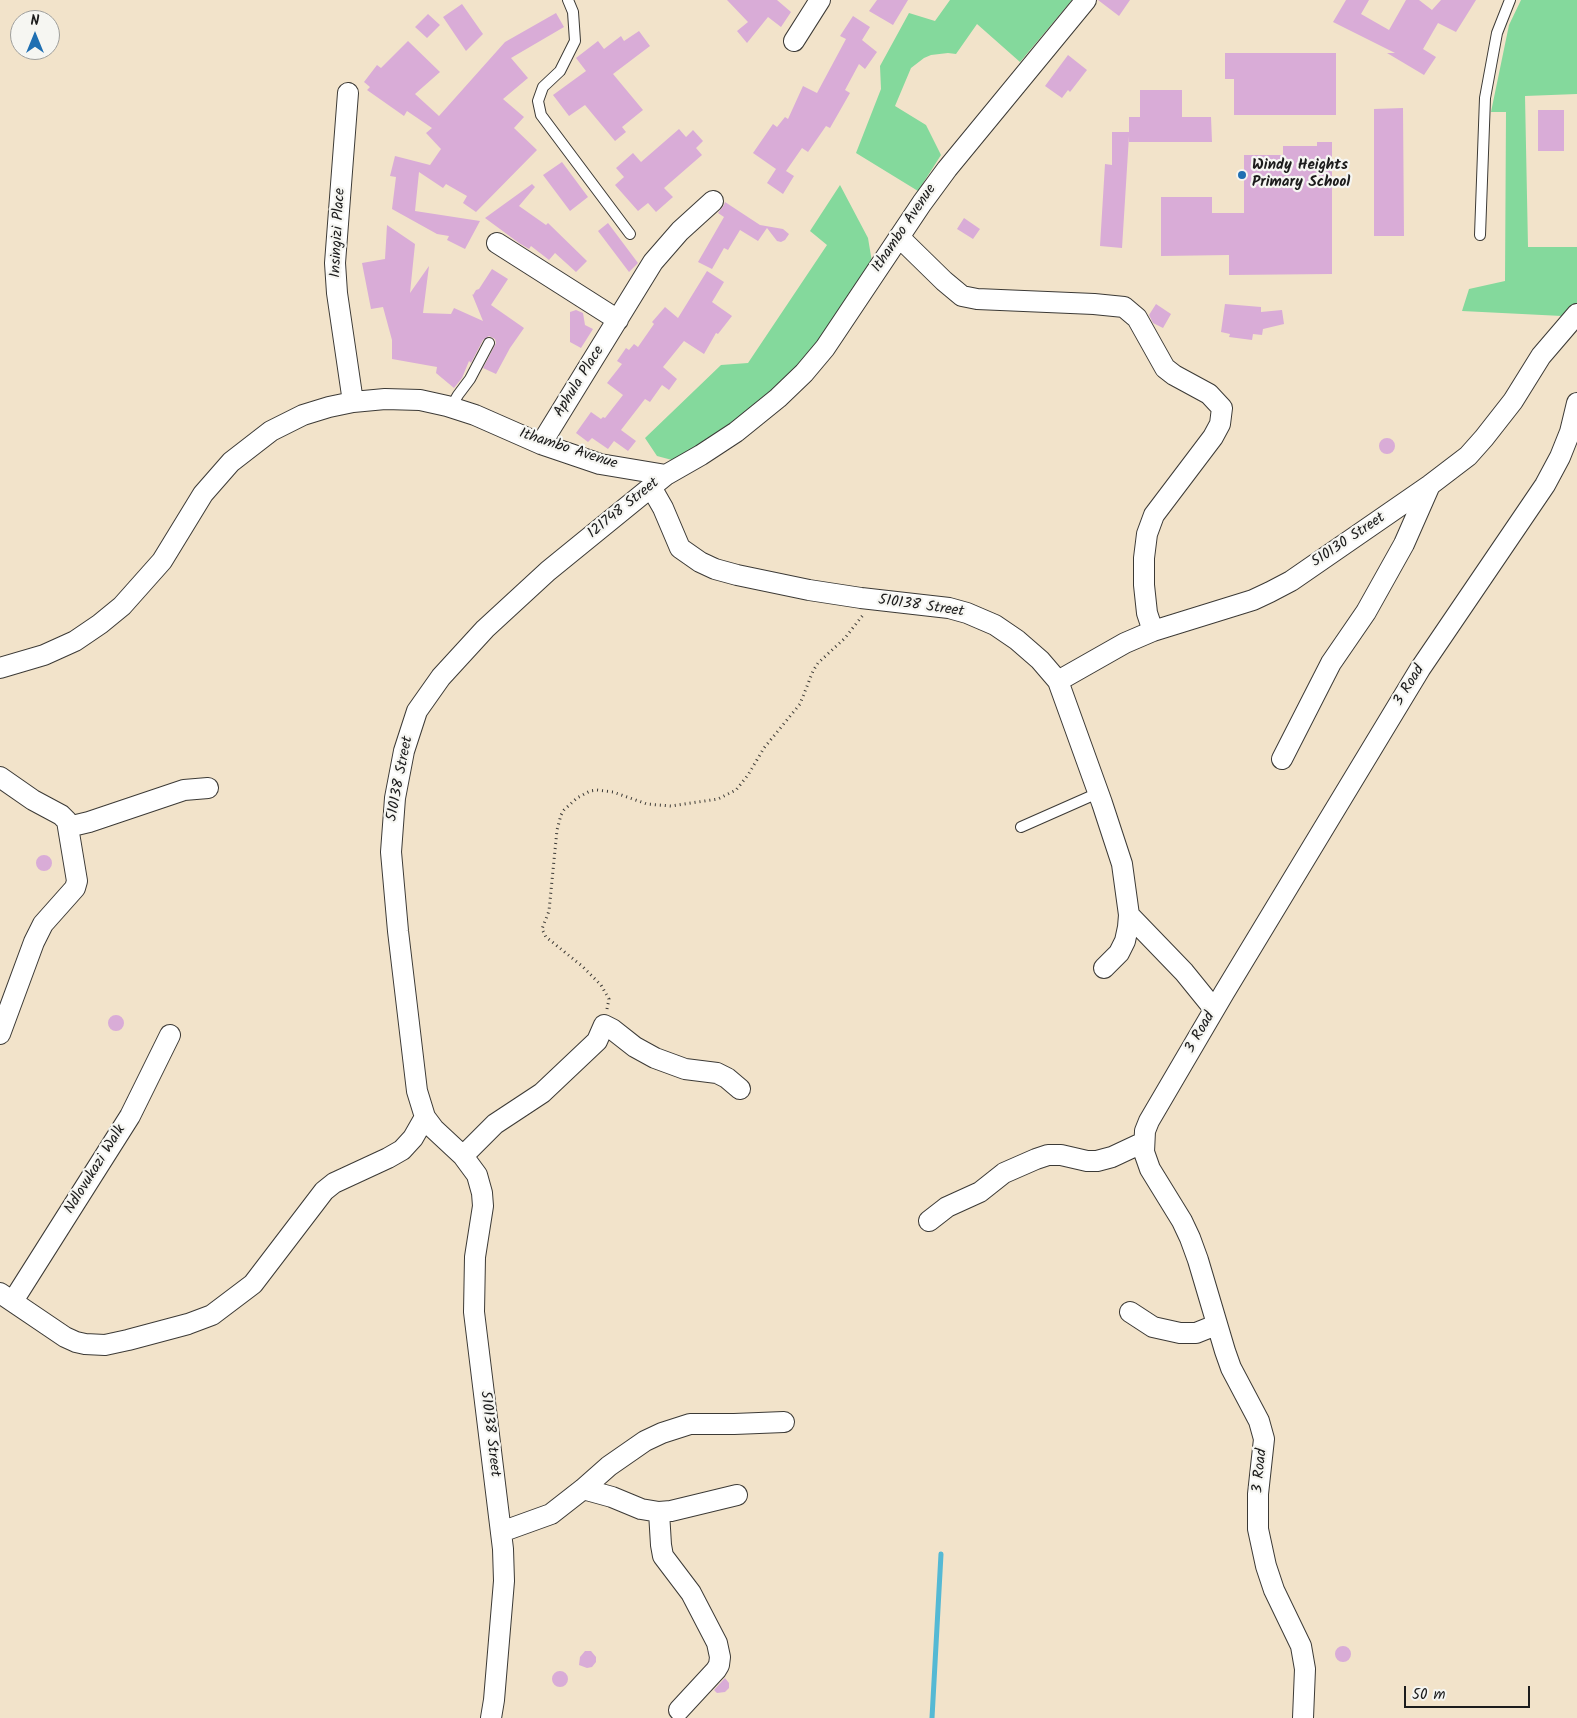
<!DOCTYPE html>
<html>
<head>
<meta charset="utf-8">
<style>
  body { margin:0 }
  #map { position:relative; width:1577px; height:1718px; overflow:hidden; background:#f2e3ca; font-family:Kalam,sans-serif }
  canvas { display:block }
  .north { position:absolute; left:10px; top:10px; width:50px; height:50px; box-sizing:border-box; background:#f6f6f2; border:1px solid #9f9f9c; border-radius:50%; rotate:0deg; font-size:14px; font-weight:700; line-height:20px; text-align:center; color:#1c1c1c }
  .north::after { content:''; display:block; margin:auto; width:18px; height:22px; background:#1f6fb2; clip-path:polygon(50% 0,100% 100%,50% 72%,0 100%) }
  .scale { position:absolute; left:1404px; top:1686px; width:126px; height:22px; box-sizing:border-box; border:2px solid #1c1c1c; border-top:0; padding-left:6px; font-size:15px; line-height:18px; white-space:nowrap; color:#1c1c1c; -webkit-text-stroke:4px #f6f6f2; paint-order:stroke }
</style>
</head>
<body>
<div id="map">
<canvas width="1577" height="1718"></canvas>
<div class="north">N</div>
<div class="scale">50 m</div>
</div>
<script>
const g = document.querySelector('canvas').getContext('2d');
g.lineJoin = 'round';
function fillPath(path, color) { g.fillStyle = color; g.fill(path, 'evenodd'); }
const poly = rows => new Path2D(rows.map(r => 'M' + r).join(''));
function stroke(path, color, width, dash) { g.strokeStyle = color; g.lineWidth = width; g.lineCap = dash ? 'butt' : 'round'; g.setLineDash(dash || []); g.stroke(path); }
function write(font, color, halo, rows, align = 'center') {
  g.font = font + ' Kalam,sans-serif'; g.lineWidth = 4.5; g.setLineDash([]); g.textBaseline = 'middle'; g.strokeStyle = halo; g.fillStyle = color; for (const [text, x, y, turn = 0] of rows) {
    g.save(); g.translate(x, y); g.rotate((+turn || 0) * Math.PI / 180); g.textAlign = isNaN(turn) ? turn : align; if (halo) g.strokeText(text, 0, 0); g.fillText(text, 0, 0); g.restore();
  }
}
const green = poly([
  [950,0,1072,0,1020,62,977,24,956,54,948,53,931,55,924,58,911,68,895,106,926,125,941,155,918,191,856,153,881,89,880,66,909,13,935,21],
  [1521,0,1577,0,1577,94,1525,96,1528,247,1577,247,1577,304,1562,316,1462,311,1469,289,1505,281,1506,112,1491,112,1509,25],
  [840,185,868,238,872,262,846,304,807,355,785,378,741,417,696,447,672,460,657,456,645,438,721,365,748,363,827,245,810,231]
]);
const stream = poly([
  [932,1718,941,1554]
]);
const building = poly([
  [727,0,777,0,791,12,781,27,768,17,747,43,737,31,748,22],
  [877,0,908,0,893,25,869,11],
  [1098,0,1130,0,1119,16],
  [1346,0,1369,0,1361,14,1389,30,1406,0,1419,0,1432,10,1441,0,1476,0,1456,32,1438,23,1423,49,1436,57,1424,75,1387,53,1395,53,1333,22],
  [462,4,483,34,466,51,443,17],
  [556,13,564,27,511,58,528,78,503,99,524,117,514,128,537,150,476,212,463,203,467,196,446,184,443,188,419,172,415,211,480,221,465,249,447,240,449,236,437,234,392,209,396,177,390,176,395,156,430,165,441,149,426,133,432,128,407,111,404,116,367,90,370,87,364,82,377,65,381,68,408,41,440,72,415,94,439,116,505,42],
  [428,14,440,25,427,38,415,27],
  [853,16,870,27,862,40,877,52,865,69,859,64,845,90,850,93,830,128,826,126,808,152,802,148,786,171,794,176,783,194,767,183,776,169,753,153,773,124,777,127,785,117,788,119,803,86,817,93,846,39,840,36],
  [639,31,650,46,613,74,643,110,622,127,626,132,615,141,585,105,569,116,553,95,586,71,576,58,598,41,604,49,621,36,624,41],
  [1225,53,1336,53,1336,115,1234,115,1234,79,1225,79],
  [1068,55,1087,70,1070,92,1068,90,1062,98,1045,86],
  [1140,90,1182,90,1182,117,1211,117,1212,142,1129,142,1129,136,1122,248,1100,246,1105,164,1112,165,1112,132,1129,132,1129,117,1140,117],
  [1403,108,1404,236,1374,236,1374,109],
  [1538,110,1564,110,1564,151,1538,151],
  [679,129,686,137,693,130,703,141,696,148,702,155,664,188,673,197,656,212,648,203,638,211,615,185,624,177,616,168,633,153,641,162],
  [1317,142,1332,142,1332,274,1229,275,1229,255,1161,256,1161,197,1212,197,1212,213,1244,213,1244,155,1283,155,1283,146,1317,146],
  [562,162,588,197,570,211,543,175],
  [532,184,535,187,519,206,546,225,548,223,587,261,576,272,555,253,549,260,531,246,529,249,519,243,485,218],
  [725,202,760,225,783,229,789,234,785,240,781,242,777,241,767,228,758,241,740,230,728,250,724,248,712,269,698,262,724,217,718,213,724,205],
  [964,218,980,229,973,239,957,229],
  [608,223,638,263,629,272,598,231],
  [387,225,415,244,410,293,429,266,423,313,451,314,454,308,483,321,472,294,473,295,476,290,479,289,492,269,508,279,491,305,524,328,510,348,496,374,483,368,496,343,495,339,489,336,483,340,471,363,469,361,462,378,454,388,436,373,437,367,392,359,392,340,383,307,371,309,362,263,385,259],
  [707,271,724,282,712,302,732,316,718,334,716,333,704,354,684,341,663,367,677,379,669,390,662,385,650,402,645,399,621,430,636,441,628,451,614,441,608,449,592,438,588,442,576,433,591,412,601,419,603,417,605,418,623,395,607,383,622,364,617,361,626,348,629,350,634,344,638,347,654,324,652,322,665,307,678,318],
  [1156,304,1171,314,1163,328,1153,323,1149,315],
  [1225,304,1261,307,1261,312,1282,310,1284,324,1263,329,1262,335,1253,334,1252,340,1229,337,1230,334,1221,332],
  [576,310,583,313,585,325,593,329,581,348,570,342,570,312],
  '1379 446a8 8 0 1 1 16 0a8 8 0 1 1-16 0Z',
  '36 863a8 8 0 1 1 16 0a8 8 0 1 1-16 0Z',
  '108 1023a8 8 0 1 1 16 0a8 8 0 1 1-16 0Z',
  '1335 1654a8 8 0 1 1 16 0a8 8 0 1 1-16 0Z',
  [585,1651,591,1651,596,1657,596,1662,592,1667,587,1668,579,1665,580,1657],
  '552 1679a8 8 0 1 1 16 0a8 8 0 1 1-16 0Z',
  [725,1678,729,1683,729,1688,725,1692,717,1693,714,1690]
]);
const path = poly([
  [607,1009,609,999,601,985,582,966,546,937,542,929,549,911,557,830,561,815,564,810,577,798,590,791,597,790,613,792,647,804,671,806,718,799,736,790,748,775,764,748,800,704,813,671,818,663,845,638,863,615]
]);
const lane = poly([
  [568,0,573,12,575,41,560,71,543,87,538,101,541,115,630,234],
  [1480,235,1485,98,1497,33,1510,0],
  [451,407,458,395,470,379,489,343],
  [1021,827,1098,793]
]);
const street = poly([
  [794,41,820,0],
  [348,93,335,263,337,293,353,402],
  [899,237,944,281,962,296,977,299,1094,304,1124,307,1137,318,1165,368,1174,375,1209,394,1222,408,1220,424,1213,437,1154,515,1147,534,1144,558,1144,585,1147,613,1153,631],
  [497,243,618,320],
  [541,444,653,262,680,231,713,201],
  [651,487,663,508,680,548,700,562,715,569,737,575,809,590,861,598,949,608,967,613,995,625,1017,640,1040,660,1058,681,1102,803,1122,864,1129,915,1128,927,1125,941,1119,953,1104,968],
  [0,668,44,655,75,641,100,624,122,606,162,561,203,494,231,462,271,431,303,415,329,407,353,402,385,399,420,400,447,406,475,415,541,444,600,464,666,475,701,455,736,432,778,398,804,373,825,348,922,203,947,169,1086,0],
  [1058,681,1125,643,1153,631,1253,600,1270,592,1291,581,1430,485,1468,456,1484,438,1513,401,1541,356,1577,314],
  [1282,759,1331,663,1366,612,1404,544,1430,485],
  [0,777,33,800,61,815,67,821,77,881,75,888,43,924,34,942,0,1034],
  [68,827,89,822,184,790,208,788],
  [1129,915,1184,972,1214,1009],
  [463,1156,495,1124,542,1093,597,1041,604,1025,612,1029,635,1047,655,1058,685,1069,717,1073,727,1078,740,1089],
  [929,1221,947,1207,980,1192,1004,1173,1036,1159,1048,1155,1061,1155,1087,1161,1097,1161,1112,1157,1144,1142],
  [0,1293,65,1337,76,1342,85,1344,105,1345,128,1340,188,1324,212,1315,253,1284,324,1191,334,1183,388,1158,402,1150,413,1138,425,1117],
  [13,1301,130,1116,170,1035],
  [1130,1312,1153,1327,1180,1333,1196,1333,1216,1325],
  [583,1489,612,1497,641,1509,659,1512,671,1511,737,1495],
  [659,1512,661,1545,663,1556,691,1593,717,1643,720,1657,719,1665,716,1670,679,1710],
  [501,1532,551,1514,583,1489,609,1466,645,1441,662,1433,690,1424,734,1424,784,1422],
  [491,1718,494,1700,504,1581,503,1549,474,1312,475,1257,483,1206,482,1193,477,1175,463,1156,434,1129,425,1117,417,1091,398,931,391,852,395,798,404,751,417,711,441,677,485,629,548,571,666,475],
  [1303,1718,1305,1669,1301,1646,1274,1590,1266,1566,1258,1529,1258,1494,1264,1439,1259,1421,1231,1368,1225,1351,1198,1260,1190,1238,1182,1221,1150,1169,1144,1152,1145,1131,1149,1121,1224,993,1420,669,1545,485,1560,457,1570,432,1577,403]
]);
const markers = [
  [1242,175,5,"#1f6fb2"]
];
const poiNames = [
  ["Windy Heights",1252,166],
  ["Primary School",1252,183]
];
const streetNames = [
  ["Ithambo Avenue",905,229,-56],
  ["Insingizi Place",339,233,-87],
  ["Aphula Place",580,382,-58],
  ["Ithambo Avenue",568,450,18],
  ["121748 Street",624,509,-39],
  ["510130 Street",1349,541,-34],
  ["510138 Street",921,607,8],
  ["3 Road",1410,686,-58],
  ["510138 Street",401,779,-79],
  ["3 Road",1201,1033,-60],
  ["Ndlovukazi Walk",96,1170,-58],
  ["510138 Street",489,1434,83],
  ["3 Road",1261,1471,-84]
];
fillPath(green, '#84d99c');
stroke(stream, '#55b9d4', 5);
fillPath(building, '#d9acd7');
stroke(lane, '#3c3a36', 12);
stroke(street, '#3c3a36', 22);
stroke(path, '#3c3a36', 3, [1, 4]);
stroke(lane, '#fff', 10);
stroke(street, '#fff', 20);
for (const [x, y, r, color] of markers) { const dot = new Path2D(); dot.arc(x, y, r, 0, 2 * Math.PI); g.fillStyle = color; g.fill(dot); stroke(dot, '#f6f6f2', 2); }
write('bold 15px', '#1c1c1c', '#f6f6f2', poiNames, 'left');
write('15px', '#1c1c1c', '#f6f6f2', streetNames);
</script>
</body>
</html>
